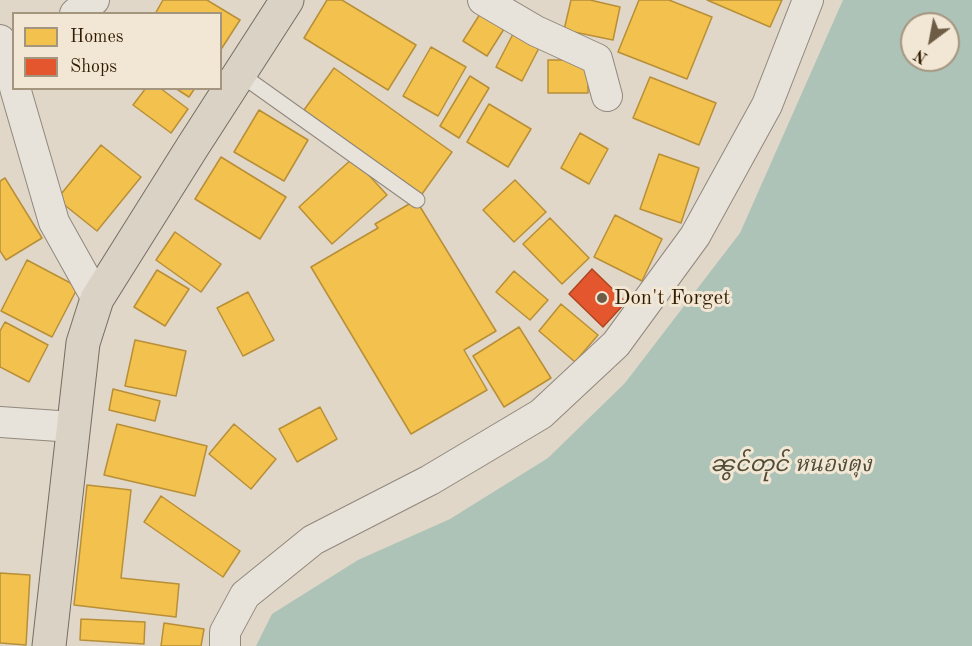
<!DOCTYPE html>
<html>
<head>
<meta charset="utf-8">
<style>
  body { margin:0 }
  #map { position:relative; width:972px; height:646px; overflow:hidden; background:#e0d7c8; font-family:"Old Standard TT",serif }
  canvas { display:block }
  .legend { position:absolute; left:12px; top:12px; width:210px; height:78px; box-sizing:border-box; background:#f1e7d4; border:2px solid #a4957f; margin:0; padding:8px 10px; list-style:none; font-size:18px; color:#311b00 }
  .legend li { display:flex; align-items:center; gap:12px; height:30px }
  .legend b { width:30px; border:2px solid #a4957f }
  .north { position:absolute; left:900px; top:12px; width:60px; height:60px; box-sizing:border-box; background:#f1e7d4; border:2px solid #a4957f; border-radius:50%; rotate:212deg; font-size:16px; font-weight:700; line-height:24px; text-align:center; color:#311b00 }
  .north::after { content:''; display:block; margin:auto; width:21px; height:27px; background:#6e5d46; clip-path:polygon(50% 0,100% 100%,50% 72%,0 100%) }
</style>
</head>
<body>
<div id="map">
<canvas width="972" height="646"></canvas>
<ul class="legend">
<li><b style="height:16px;background:#f2c14e"></b>Homes</li>
<li><b style="height:16px;background:#e4572e"></b>Shops</li>
</ul>
<div class="north">N</div>
</div>
<script>
const g = document.querySelector('canvas').getContext('2d');
g.lineJoin = 'round';
function fillPath(path, color) { g.fillStyle = color; g.fill(path, 'evenodd'); }
const poly = rows => new Path2D(rows.map(r => 'M' + r).join(''));
function stroke(path, color, width, dash) { g.strokeStyle = color; g.lineWidth = width; g.lineCap = dash ? 'butt' : 'round'; g.setLineDash(dash || []); g.stroke(path); }
function write(font, color, halo, rows, align = 'center') {
  g.font = font + ' "Old Standard TT","Noto Sans Myanmar","Noto Serif Thai",serif'; g.lineWidth = 6; g.setLineDash([]); g.textBaseline = 'middle'; g.strokeStyle = halo; g.fillStyle = color; for (const [text, x, y, turn = 0] of rows) {
    g.save(); g.translate(x, y); g.rotate((+turn || 0) * Math.PI / 180); g.textAlign = isNaN(turn) ? turn : align; if (halo) g.strokeText(text, 0, 0); g.fillText(text, 0, 0); g.restore();
  }
}
const water = poly([
  [843,0,972,0,972,646,256,646,272,614,358,560,450,519,548,458,625,383,740,233],
  [912,24,948,24,948,60,912,60]
]);
const homes = poly([
  [163,0,207,0,240,20,220,51,220,14,155,14,163,0],
  [327,0,342,0,416,45,388,90,304,38,327,0],
  [571,0,590,0,620,7,613,40,564,30,571,0],
  [639,0,669,0,712,17,687,79,618,52,639,0],
  [707,0,782,0,770,27,707,0],
  [480,14,504,29,487,56,463,41,480,14],
  [514,32,540,46,522,81,496,67,514,32],
  [431,47,466,67,438,116,403,96,431,47],
  [548,60,588,60,588,93,548,93,548,60],
  [334,68,452,152,422,194,304,110,334,68],
  [470,76,489,88,459,138,440,126,470,76],
  [650,77,716,103,699,145,633,118,650,77],
  [146,88,160,88,188,109,171,133,133,105,146,88],
  [175,88,195,88,189,97,175,88],
  [489,104,531,129,508,167,467,142,489,104],
  [259,110,308,140,284,181,234,152,259,110],
  [580,133,608,149,589,184,561,168,580,133],
  [101,145,141,177,97,231,57,199,101,145],
  [659,154,699,168,681,223,640,209,659,154],
  [221,157,286,197,260,239,195,199,221,157],
  [353,158,387,195,332,244,299,207,353,158],
  [5,178,42,238,6,260,0,251,0,181,5,178],
  [515,180,546,212,514,242,483,210,515,180],
  [416,200,496,331,464,350,487,390,411,434,311,267,378,228,375,224,416,200],
  [615,215,662,239,642,281,594,257,615,215],
  [550,218,589,258,562,284,523,244,550,218],
  [175,232,221,264,201,292,156,260,175,232],
  [27,260,78,287,52,337,1,311,27,260],
  [157,270,189,289,165,326,134,307,157,270],
  [514,271,548,300,530,320,496,292,514,271],
  [248,292,274,340,243,356,217,308,248,292],
  [561,304,598,335,575,362,539,331,561,304],
  [5,322,48,345,29,382,0,367,0,331,5,322],
  [519,327,551,378,504,407,473,356,519,327],
  [135,340,186,351,176,396,125,386,135,340],
  [113,389,160,401,155,421,109,410,113,389],
  [320,407,337,439,297,462,279,429,320,407],
  [117,424,207,446,195,496,104,475,117,424],
  [234,424,276,459,251,489,209,454,234,424],
  [87,485,131,490,121,578,179,584,176,617,74,605,87,485],
  [161,496,240,551,223,577,144,522,161,496],
  [0,573,30,575,26,645,0,643,0,573],
  [81,619,145,622,144,644,80,640,81,619],
  [164,623,204,629,201,646,161,646,164,623]
]);
const shops = poly([
  [592,269,626,302,603,327,569,294,592,269]
]);
const lane = poly([
  [240,74,417,200]
]);
const street = poly([
  [483,0,536,31,597,59,607,96],
  [75,14,85,5,94,0],
  [0,40,14,84],
  [15,88,54,222,97,299],
  [0,422,73,427],
  [225,646,225,632,245,595,313,540,430,480,541,414,616,344,695,236,767,105,808,0]
]);
const highway = poly([
  [49,646,83,343,97,299,193,146,287,0]
]);
const markers = [
  [602,298,6,"#6e5d46"]
];
const poiNames = [
  ["Don't Forget",614,298]
];
const waterNames = [
  ["ၼွင်တုင် หนองตุง",791,465]
];
fillPath(water, '#aec3b7');
fillPath(homes, '#f2c14e');
stroke(homes, '#b88f37', 1.5);
fillPath(shops, '#e4572e');
stroke(shops, '#ae4520', 1.5);
stroke(lane, '#90887d', 17);
stroke(street, '#90887d', 32);
stroke(highway, '#776e63', 35);
stroke(lane, '#e7e2da', 15);
stroke(street, '#e7e2da', 30);
stroke(highway, '#dad2c5', 33);
for (const [x, y, r, color] of markers) { const dot = new Path2D(); dot.arc(x, y, r, 0, 2 * Math.PI); g.fillStyle = color; g.fill(dot); stroke(dot, '#f1e7d4', 2); }
write('21px', '#311b00', '#f1e7d4', poiNames, 'left');
write('italic 22px', '#504b35', '#f1e7d4', waterNames);
</script>
</body>
</html>
